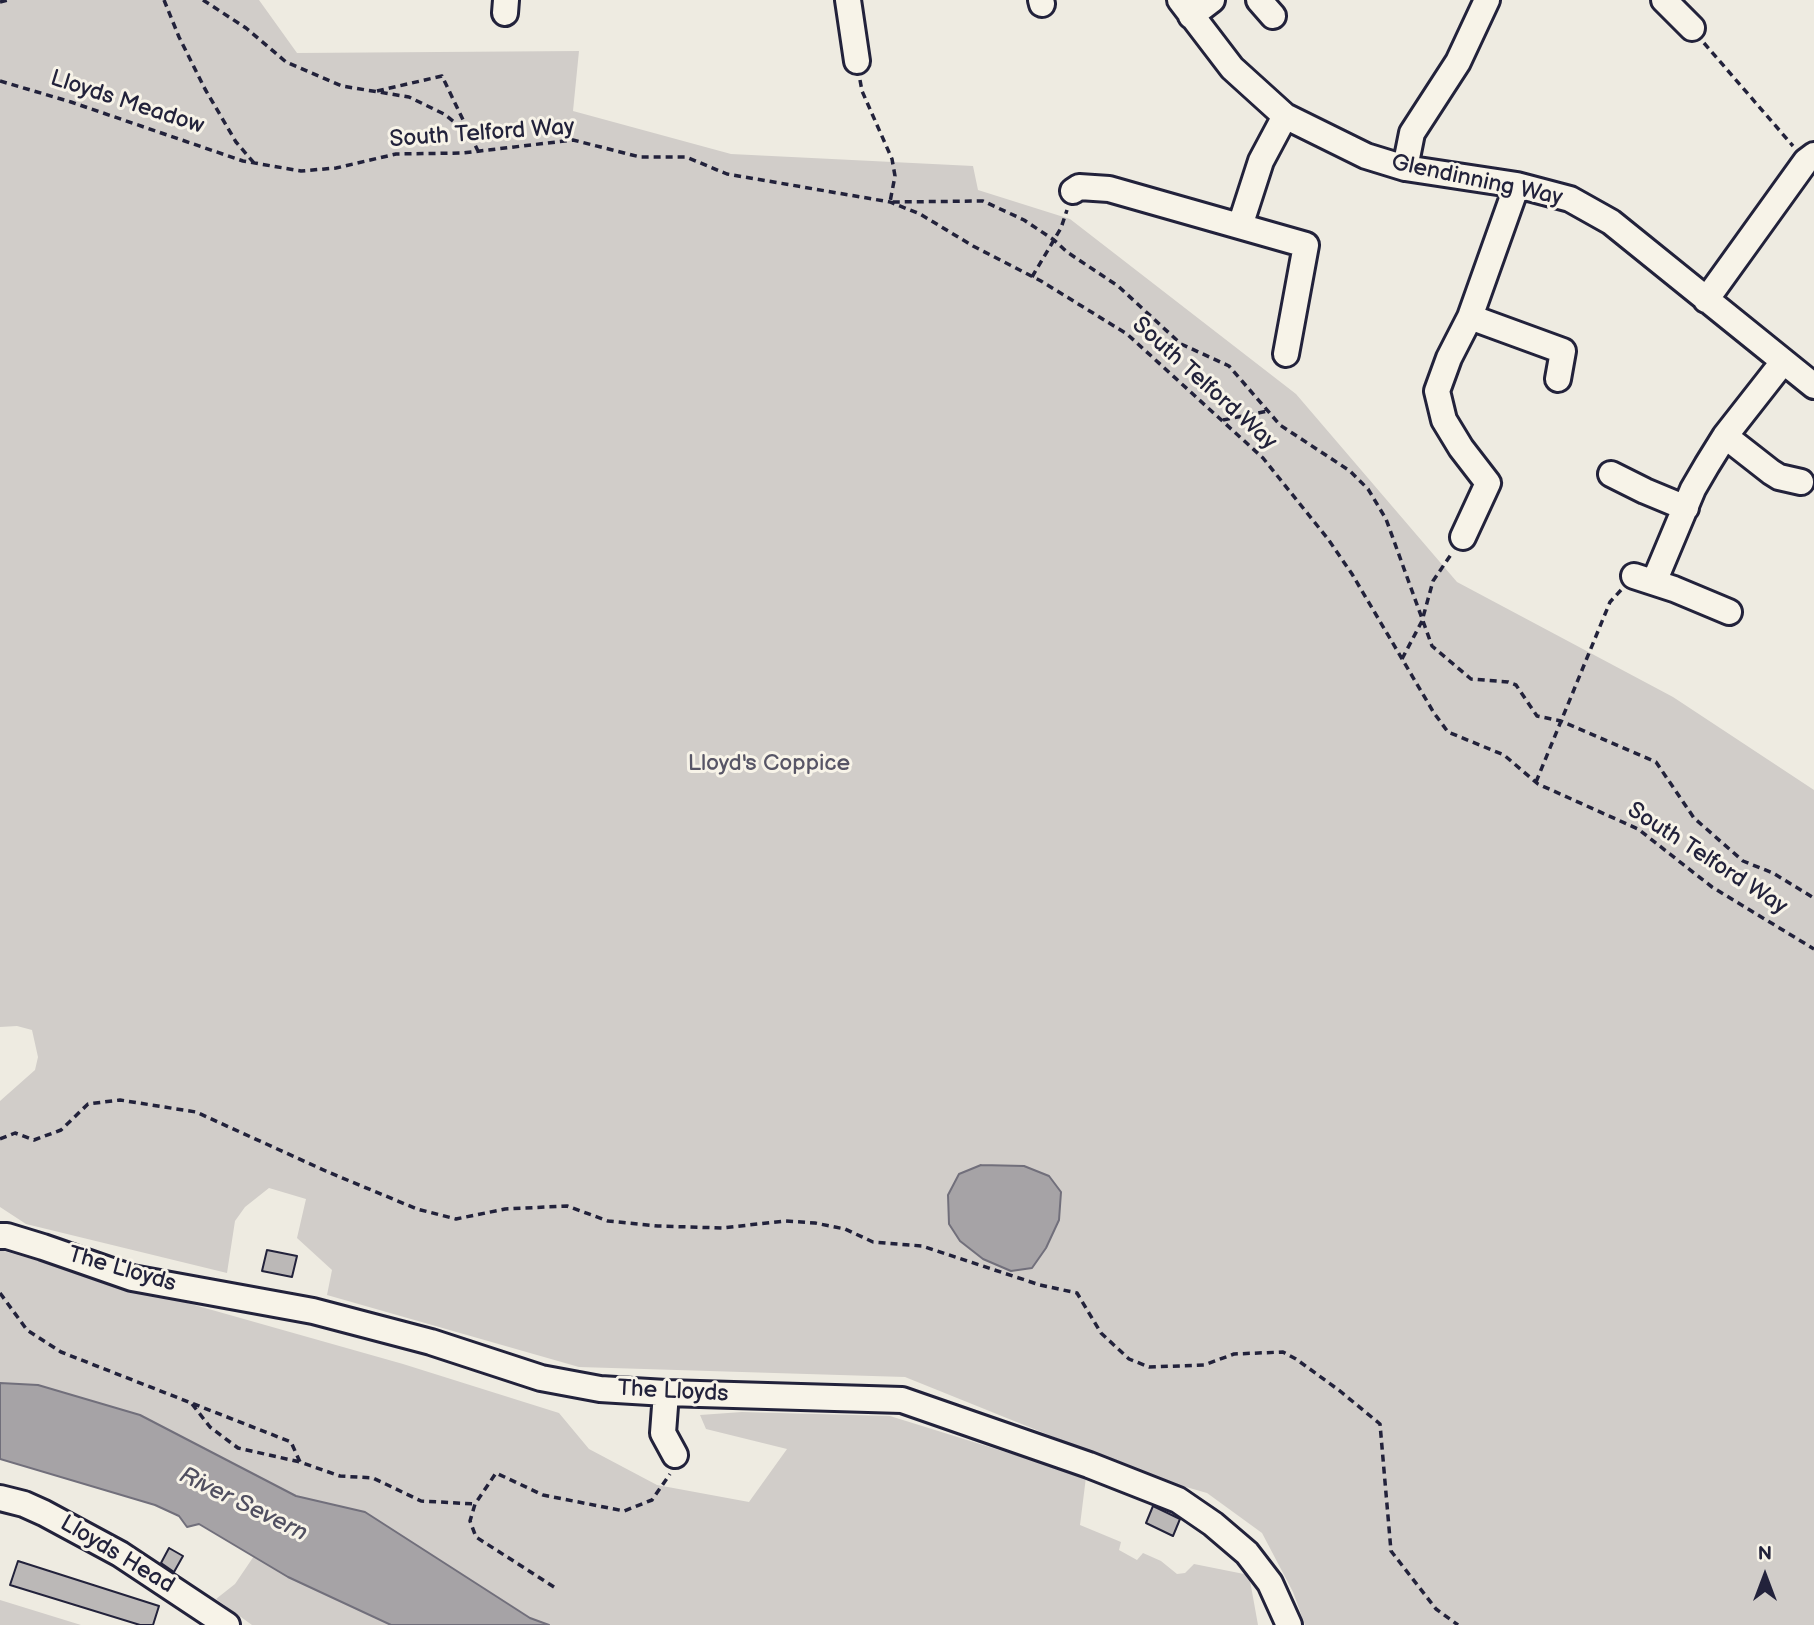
<!DOCTYPE html>
<html>
<head>
<meta charset="utf-8">
<style>
  body { margin:0 }
  #map { position:relative; width:1814px; height:1625px; overflow:hidden; background:#eeebe1; font-family:"Balsamiq Sans",sans-serif }
  canvas { display:block }
  .north { position:absolute; left:1730px; top:1541px; width:70px; height:70px; -webkit-text-stroke:5px #f7f3e8; paint-order:stroke; rotate:0deg; font-size:19px; font-weight:700; line-height:28px; text-align:center; color:#22223b }
  .north::after { content:''; display:block; margin:auto; width:24px; height:32px; background:#22223b; clip-path:polygon(50% 0,100% 100%,50% 72%,0 100%) }
</style>
</head>
<body>
<div id="map">
<canvas width="1814" height="1625"></canvas>
<div class="north">N</div>
</div>
<script>
const g = document.querySelector('canvas').getContext('2d');
g.lineJoin = 'round';
function fillPath(path, color) { g.fillStyle = color; g.fill(path, 'evenodd'); }
const poly = rows => new Path2D(rows.map(r => 'M' + r).join(''));
function stroke(path, color, width, dash) { g.strokeStyle = color; g.lineWidth = width; g.lineCap = dash ? 'butt' : 'round'; g.setLineDash(dash || []); g.stroke(path); }
function write(font, color, halo, rows, align = 'center') {
  g.font = font + ' "Balsamiq Sans",sans-serif'; g.lineWidth = 6; g.setLineDash([]); g.textBaseline = 'middle'; g.strokeStyle = halo; g.fillStyle = color; for (const [text, x, y, turn = 0] of rows) {
    g.save(); g.translate(x, y); g.rotate((+turn || 0) * Math.PI / 180); g.textAlign = isNaN(turn) ? turn : align; if (halo) g.strokeText(text, 0, 0); g.fillText(text, 0, 0); g.restore();
  }
}
const green = poly([
  [0,0,259,0,297,53,579,51,573,111,731,154,973,166,978,190,1070,219,1296,394,1457,582,1673,697,1814,790,1814,1625,1305,1625,1293,1592,1262,1533,1207,1493,1158,1479,905,1377,579,1367,327,1295,332,1270,297,1238,306,1199,269,1188,245,1207,235,1221,227,1273,26,1224,0,1207,0,1101,35,1070,38,1057,32,1030,17,1026,0,1027],
  [0,1250,403,1364,559,1413,589,1449,657,1485,749,1502,787,1449,706,1429,700,1415,742,1412,890,1416,1086,1477,1080,1525,1121,1542,1119,1550,1137,1560,1143,1553,1161,1561,1177,1574,1185,1573,1194,1564,1249,1575,1258,1625,549,1625,531,1618,365,1512,296,1496,140,1415,0,1383],
  [254,1556,288,1577,391,1625,252,1625,216,1599,235,1584],
  [0,1600,81,1625,0,1625]
]);
const water = poly([
  [981,1165,1024,1166,1049,1176,1061,1192,1059,1220,1046,1248,1032,1268,1011,1271,983,1259,960,1241,949,1224,948,1195,959,1174,981,1165],
  [0,1383,38,1385,140,1415,296,1496,365,1512,530,1618,549,1625,391,1625,288,1577,199,1524,187,1527,179,1516,155,1505,0,1459,0,1383]
]);
const building = poly([
  [267,1250,297,1256,292,1277,262,1271,267,1250],
  [1153,1506,1180,1519,1173,1536,1146,1523,1153,1506],
  [169,1548,183,1556,174,1572,161,1563,169,1548],
  [18,1561,159,1606,153,1625,140,1625,10,1585,18,1561]
]);
const path = poly([
  [164,0,179,37,205,89,236,142,254,163],
  [203,0,246,28,286,62,342,86,409,97,444,114,471,135],
  [0,2,8,0],
  [1704,43,1793,146],
  [860,80,862,91,892,159,895,176,890,202,983,201,1024,220,1054,240,1067,252,1118,286,1181,344,1229,366,1280,425,1350,471,1368,489,1386,519,1432,646,1471,679,1508,682,1516,685,1537,716,1561,721,1656,762,1694,818,1743,861,1773,873,1814,898],
  [0,81,71,102,243,161,301,171,336,168,396,154,463,153,573,140,640,157,686,157,727,174,890,202,920,214,973,246,1041,281,1127,334,1263,458,1328,539,1352,574,1434,713,1448,732,1504,755,1538,784,1638,829,1712,887,1814,949],
  [377,91,442,76,478,151],
  [1032,277,1061,228,1067,210],
  [1223,420,1268,411],
  [1402,659,1422,621,1433,581,1452,553],
  [1536,782,1610,602,1621,590],
  [0,1139,15,1133,34,1140,61,1130,88,1104,120,1100,196,1112,328,1172,417,1209,456,1219,505,1209,567,1206,608,1221,658,1226,722,1228,785,1221,815,1223,845,1229,873,1242,922,1246,1040,1285,1077,1293,1101,1333,1129,1359,1149,1367,1204,1365,1234,1354,1283,1352,1296,1359,1340,1391,1380,1424,1391,1551,1436,1609,1458,1625],
  [0,1293,27,1330,61,1352,291,1442,300,1462,340,1476,373,1478,421,1501,475,1504],
  [192,1404,210,1427,238,1448,300,1462],
  [554,1587,476,1537,470,1521,475,1504,496,1473,543,1495,624,1511,652,1500,670,1474]
]);
const minor = poly([
  [848,0,857,61],
  [1041,0,1042,4],
  [1180,0,1232,68,1285,116,1366,156,1405,168,1517,185,1570,199,1611,222,1814,386],
  [1259,0,1273,16],
  [1664,0,1692,28],
  [505,13,506,0],
  [1191,16,1212,0],
  [1405,168,1412,133,1458,62,1487,0],
  [1073,191,1079,187,1109,189,1306,245,1286,354],
  [1240,226,1261,161,1285,116],
  [1706,300,1806,161,1814,155],
  [1470,317,1563,351,1558,379],
  [1725,436,1771,472,1779,477,1801,482],
  [1611,474,1645,491,1686,508],
  [1463,537,1488,483,1461,448,1444,420,1437,391,1449,358,1470,317,1517,185],
  [1634,576,1674,589,1729,612],
  [1654,582,1693,489,1707,465,1725,436,1783,362],
  [0,1236,7,1236,43,1247,132,1278,313,1311,431,1342,541,1378,600,1389,666,1393,902,1400,1089,1465,1178,1500,1213,1524,1247,1553,1270,1583,1289,1625],
  [666,1393,663,1433,675,1455],
  [0,1498,24,1504,44,1513,120,1554,227,1625]
]);
const streetNames = [
  ["Lloyds Meadow",127,103,18],
  ["South Telford Way",482,134,-4],
  ["Glendinning Way",1477,181,12],
  ["South Telford Way",1204,384,42],
  ["South Telford Way",1707,859,33],
  ["The Lloyds",122,1270,16],
  ["The Lloyds",673,1392,3],
  ["Lloyds Head",117,1555,31]
];
const parkNames = [
  ["Lloyd's Coppice",769,764]
];
const waterNames = [
  ["River Severn",243,1505,26]
];
fillPath(green, '#d1cdc9');
fillPath(water, '#a6a3a6');
stroke(water, '#716f7b', 2);
fillPath(building, '#bbb8b7');
stroke(building, '#22223b', 2);
stroke(minor, '#22223b', 30);
stroke(path, '#22223b', 3.5, [7, 5]);
stroke(minor, '#f7f3e8', 24);
write('23px', '#22223b', '#f7f3e8', streetNames);
write('23px', '#575566', '#f7f3e8', parkNames);
write('italic 24px', '#504f60', '#f7f3e8', waterNames);
</script>
</body>
</html>
